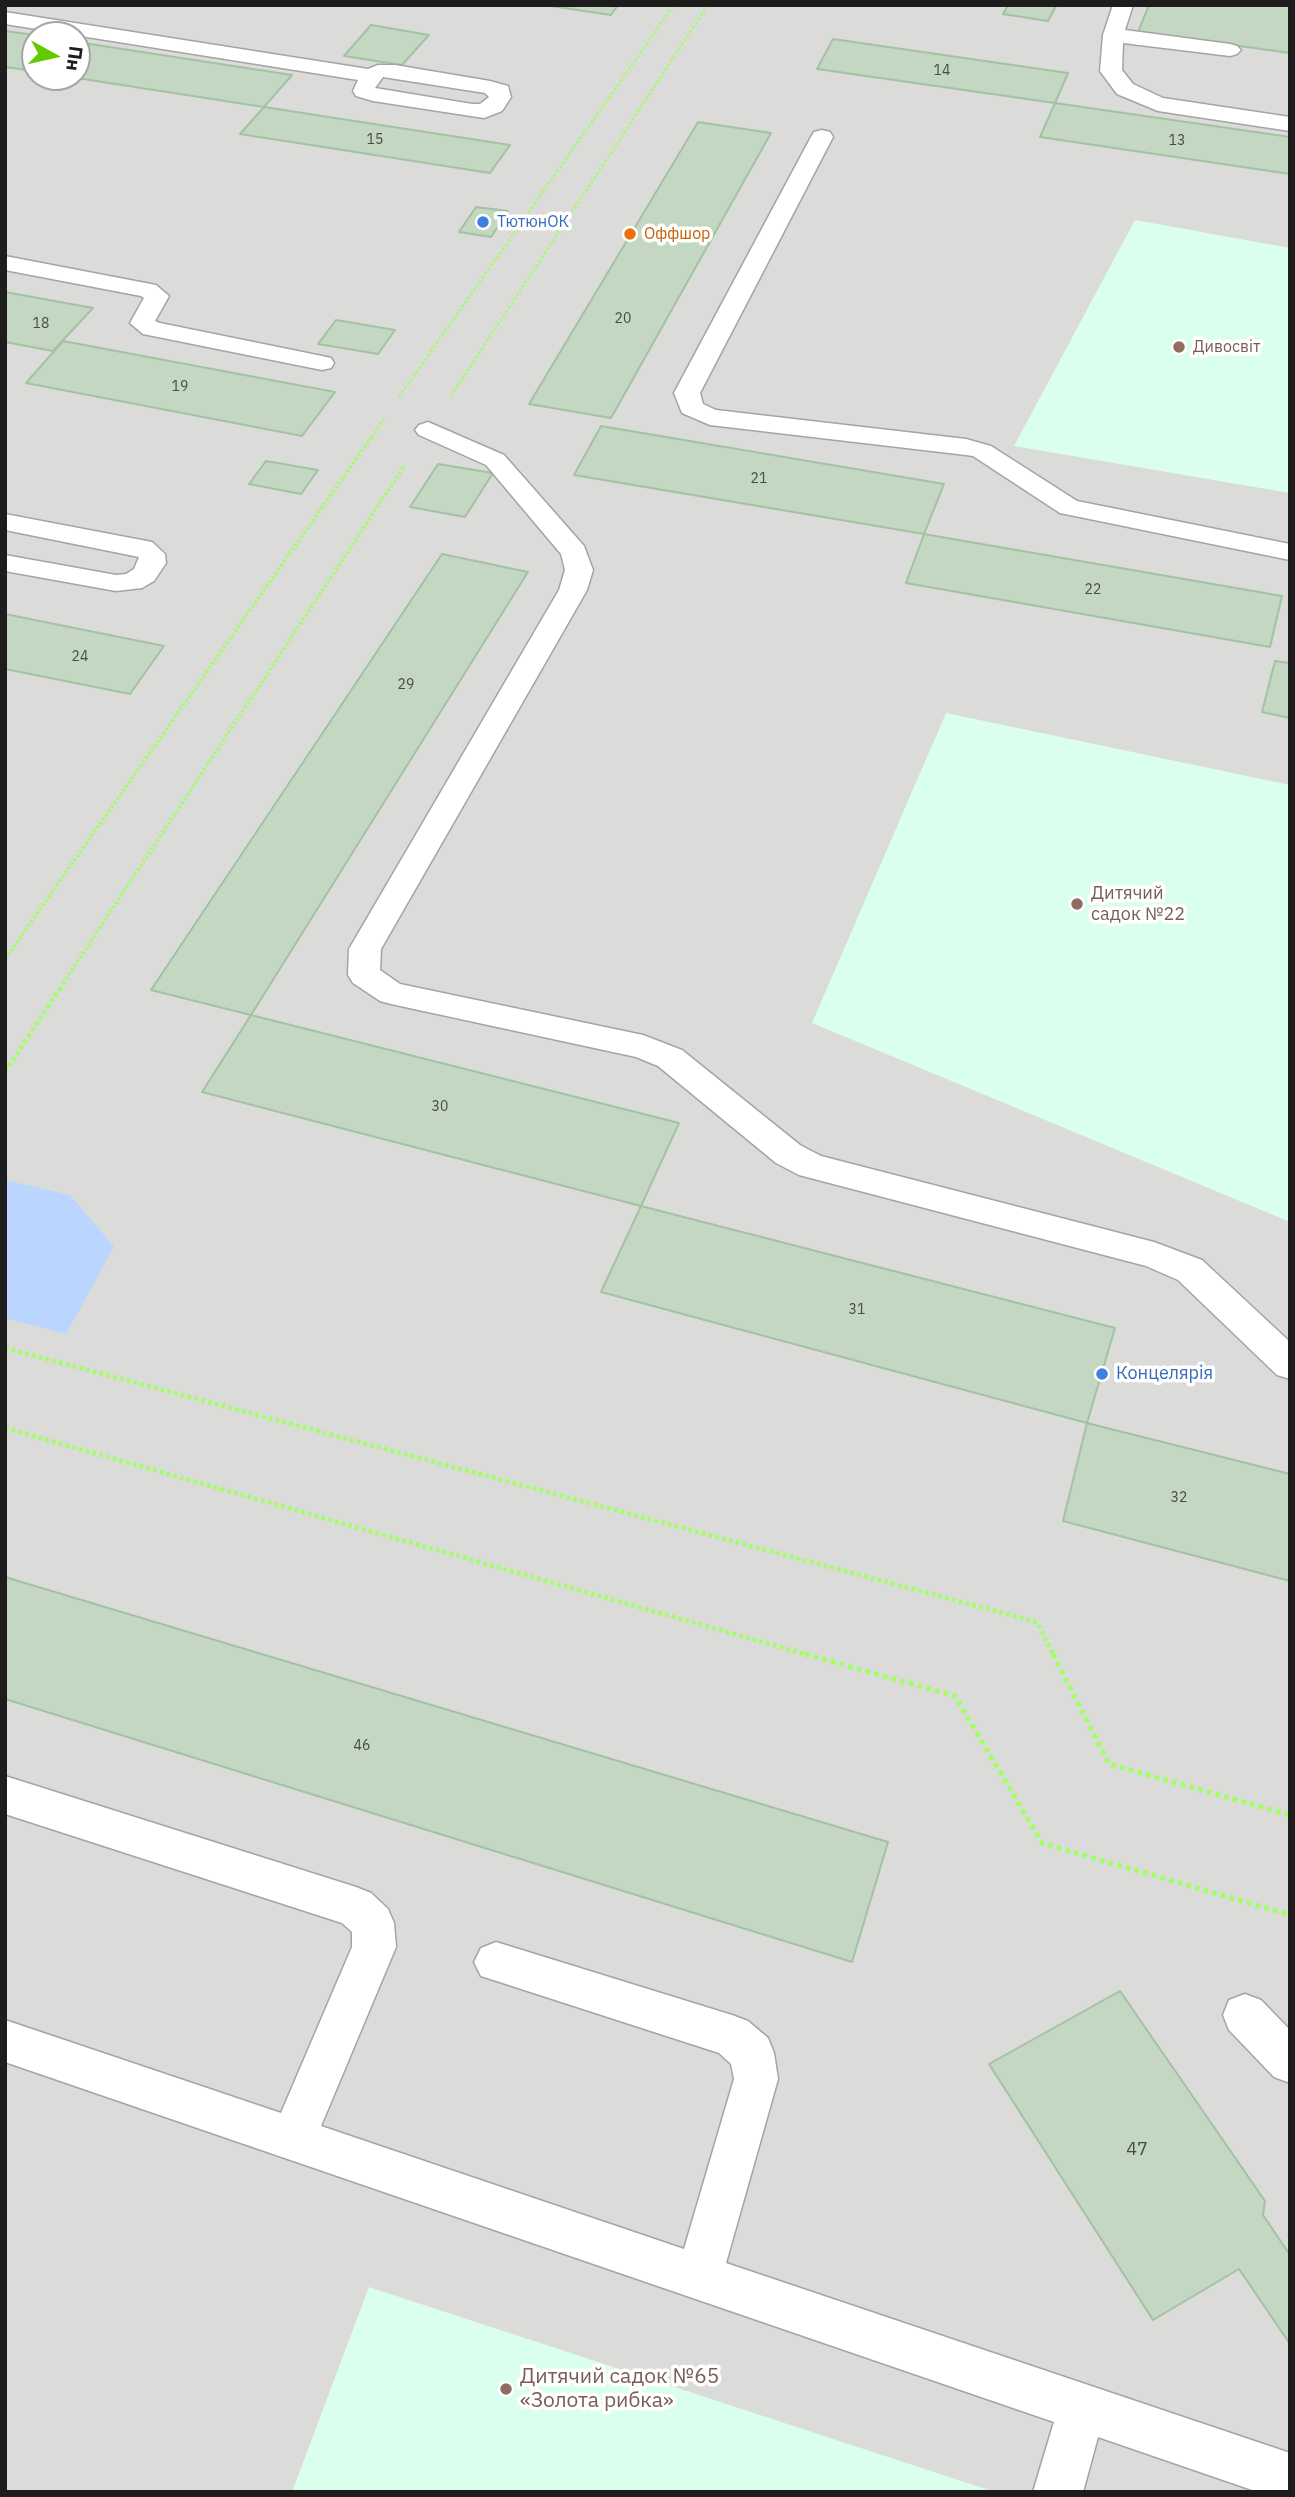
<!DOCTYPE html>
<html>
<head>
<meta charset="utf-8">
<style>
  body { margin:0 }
  #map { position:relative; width:1295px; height:2497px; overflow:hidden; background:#e2efe4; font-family:"IBM Plex Sans",sans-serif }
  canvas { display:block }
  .frame { position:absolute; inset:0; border:7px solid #1d1d1d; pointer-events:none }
  .north { position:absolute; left:21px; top:21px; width:70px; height:70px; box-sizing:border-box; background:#fff; border:2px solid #a5a5a5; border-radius:50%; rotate:98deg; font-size:19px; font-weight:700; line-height:28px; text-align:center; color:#1d1d1d }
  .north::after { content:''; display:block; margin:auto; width:24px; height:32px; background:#63ca00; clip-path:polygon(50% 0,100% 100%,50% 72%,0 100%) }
</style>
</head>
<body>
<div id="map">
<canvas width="1295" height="2497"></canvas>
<div class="frame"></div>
<div class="north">Пн</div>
</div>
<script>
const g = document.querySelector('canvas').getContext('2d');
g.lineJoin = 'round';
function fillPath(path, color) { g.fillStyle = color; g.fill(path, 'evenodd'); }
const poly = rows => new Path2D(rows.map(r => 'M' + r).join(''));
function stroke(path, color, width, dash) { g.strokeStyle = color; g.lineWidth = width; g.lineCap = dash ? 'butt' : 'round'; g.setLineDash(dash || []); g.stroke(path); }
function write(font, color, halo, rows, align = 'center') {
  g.font = font + ' "IBM Plex Sans",sans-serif'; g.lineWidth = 7; g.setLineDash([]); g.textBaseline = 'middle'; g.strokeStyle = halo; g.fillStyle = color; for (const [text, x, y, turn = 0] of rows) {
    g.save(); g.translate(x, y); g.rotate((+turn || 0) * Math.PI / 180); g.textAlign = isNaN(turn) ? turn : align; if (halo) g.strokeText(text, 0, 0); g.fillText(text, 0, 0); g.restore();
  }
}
const residential = poly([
  [5,5,1290,5,1290,2492,5,2492],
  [35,35,77,35,77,77,35,77]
]);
const education = poly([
  [1135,220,1290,248,1290,493,1014,446],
  [946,713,1290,785,1290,1222,812,1023],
  [369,2287,995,2492,292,2492]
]);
const park = poly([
  [5,1180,70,1195,114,1247,66,1334,5,1318]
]);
const building = poly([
  [544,5,618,5,611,15,544,5],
  [1008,5,1051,5,1056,6,1048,21,1003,14,1008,5],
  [1149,5,1290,5,1290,53,1138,32,1149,5],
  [371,25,429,35,402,65,344,56,371,25],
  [5,31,35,35,35,71,5,67,5,31],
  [833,39,1068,73,1055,103,817,69,833,39],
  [77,42,292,75,264,107,70,77,77,77,77,42],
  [1055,103,1290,137,1290,174,1040,137,1055,103],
  [264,107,510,145,490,173,240,134,264,107],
  [698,122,771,133,611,418,529,404,698,122],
  [476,207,508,211,491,237,459,232,476,207],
  [5,292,93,308,53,351,5,342,5,292],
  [336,320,395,330,378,354,318,344,336,320],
  [63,341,335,392,302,436,26,383,63,341],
  [601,426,944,484,924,534,574,475,601,426],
  [266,461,318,470,301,494,249,484,266,461],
  [438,464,493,473,465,517,410,507,438,464],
  [924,534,1282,596,1270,647,906,583,924,534],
  [442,554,528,572,251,1015,151,990,442,554],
  [5,614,164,646,130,694,5,669,5,614],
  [1275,661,1290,663,1290,718,1262,712,1275,661],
  [251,1015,679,1123,641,1206,202,1092,251,1015],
  [641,1206,1115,1328,1087,1423,601,1292,641,1206],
  [1087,1423,1290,1474,1290,1581,1063,1521,1087,1423],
  [5,1577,888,1842,852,1962,5,1699,5,1577],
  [1120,1991,1265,2201,1263,2215,1290,2255,1290,2344,1239,2269,1153,2320,989,2064,1120,1991]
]);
const pathFar3 = poly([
  [451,396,708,5],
  [399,397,674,5],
  [372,437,384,419]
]);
const pathFar2 = poly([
  [5,959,373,435],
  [66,979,405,465]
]);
const pathFar1 = poly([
  [5,1072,67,978],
  [5,1348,1037,1622,1054,1656],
  [5,1428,812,1656]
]);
const path = poly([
  [805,1654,955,1696,1042,1843,1290,1915],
  [1053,1654,1109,1764,1290,1815]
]);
const service = poly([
  [1113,5,1133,5,1125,30,1230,44,1237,46,1241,50,1237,54,1230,56,1123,43,1122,70,1133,84,1163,98,1290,117,1290,131,1158,111,1117,94,1100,71,1103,35,1113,5],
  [5,12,368,69,378,65,395,65,490,81,508,86,511,97,502,111,484,118,373,101,356,96,353,91,358,80,5,24,5,12],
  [383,77,485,93,489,97,480,104,472,104,375,88,383,77],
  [822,130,830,132,833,137,700,393,703,404,716,410,966,439,991,446,1077,501,1290,544,1290,560,1060,513,973,456,966,455,710,425,682,413,674,393,811,137,814,132,822,130],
  [5,256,156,285,169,296,155,321,160,323,322,356,331,358,334,363,331,368,322,370,143,334,130,323,144,298,141,296,5,270,5,256],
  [428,422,504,455,584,546,593,570,587,590,381,949,380,970,400,984,643,1035,682,1050,800,1145,821,1156,1154,1242,1202,1260,1290,1342,1290,1379,1277,1375,1178,1280,1146,1266,799,1175,776,1163,658,1066,636,1057,391,1004,380,1001,353,983,348,975,349,949,559,590,565,570,561,554,486,465,419,435,415,430,419,425,428,422],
  [5,514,152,542,165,554,166,563,154,581,142,588,116,591,5,571,5,555,116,575,126,574,134,569,139,557,5,530,5,514],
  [5,1776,356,1887,371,1893,388,1909,394,1923,396,1947,321,2126,684,2249,734,2079,731,2064,719,2053,481,1976,474,1962,481,1948,496,1942,732,2015,748,2021,768,2038,774,2053,778,2079,726,2263,1290,2453,1290,2492,1258,2492,1098,2437,1083,2492,1033,2492,1054,2422,5,2062,5,2020,281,2113,352,1947,352,1932,342,1923,5,1814,5,1776],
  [1245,1994,1261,2000,1290,2030,1290,2083,1274,2077,1229,2030,1223,2015,1229,2000,1245,1994]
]);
const markers = [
  [483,222,7,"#3f7fe0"],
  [630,234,7,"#e8710a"],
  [1179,347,7,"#8d6e63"],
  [1077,904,7,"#8d6e63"],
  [1102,1374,7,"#3f7fe0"],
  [506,2389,7,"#8d6e63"]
];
const numberNames = [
  ["14",942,71],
  ["15",375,140],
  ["13",1177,141],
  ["20",623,319],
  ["18",41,324],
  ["19",180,387],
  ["21",759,479],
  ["22",1093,590],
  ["24",80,657],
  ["29",406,685],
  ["30",440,1107],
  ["31",857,1310],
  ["32",1179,1498],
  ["46",362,1746]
];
const farShopnames = [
  ["ТютюнОК",497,222]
];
const farFoodnames = [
  ["Оффшор",644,234]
];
const farEducationnames = [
  ["Дивосвіт",1193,347]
];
const educationNames = [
  ["Дитячий",1091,894],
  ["садок №22",1091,915]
];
const shopNames = [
  ["Концелярія",1116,1374]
];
const nearNumbernames = [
  ["47",1137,2150]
];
const nearEducationnames = [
  ["Дитячий садок №65",520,2377],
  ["«Золота рибка»",520,2401]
];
fillPath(residential, '#dbdbda');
fillPath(education, '#dbffed');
fillPath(park, '#bad6fe');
fillPath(building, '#c3d7c2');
stroke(building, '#a4c2a3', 2);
stroke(service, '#a4a4a4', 3);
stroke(pathFar3, '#a0ff63', 2.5, [2.5, 2.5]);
stroke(pathFar2, '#a0ff63', 3.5, [2.5, 2.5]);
stroke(pathFar1, '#a0ff63', 4.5, [3.5, 3.5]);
stroke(path, '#a0ff63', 5, [4.5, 4.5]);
fillPath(service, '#fff');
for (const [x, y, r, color] of markers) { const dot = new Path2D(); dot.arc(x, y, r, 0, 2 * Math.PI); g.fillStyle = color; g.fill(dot); stroke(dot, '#fff', 2.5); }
write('14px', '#464c46', null, numberNames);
write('16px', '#366cbe', '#fff', farShopnames, 'left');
write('16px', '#c56008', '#fff', farFoodnames, 'left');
write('16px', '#785e54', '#fff', farEducationnames, 'left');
write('18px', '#785e54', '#fff', educationNames, 'left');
write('18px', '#366cbe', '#fff', shopNames, 'left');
write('18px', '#464c46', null, nearNumbernames);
write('21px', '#785e54', '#fff', nearEducationnames, 'left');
</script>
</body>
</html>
